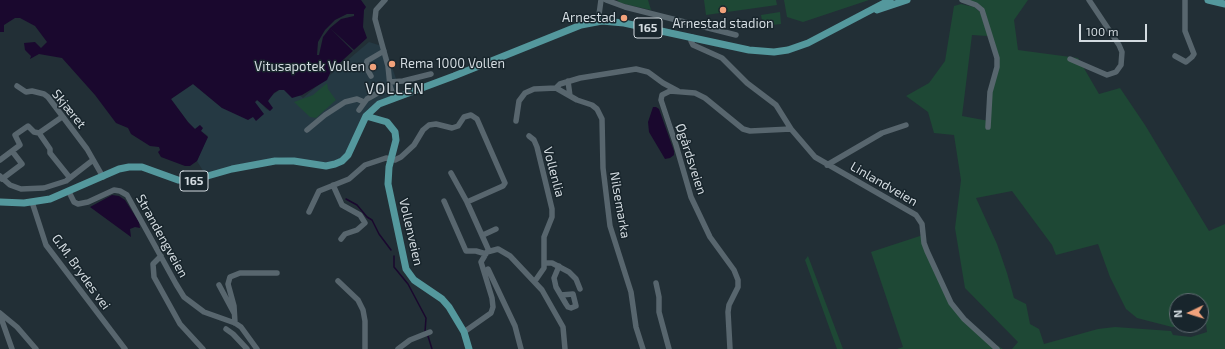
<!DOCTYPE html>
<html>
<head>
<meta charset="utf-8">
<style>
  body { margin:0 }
  #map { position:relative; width:1225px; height:349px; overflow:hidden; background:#222f36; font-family:"Exo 2",sans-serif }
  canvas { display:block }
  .north { position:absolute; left:1169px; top:293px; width:40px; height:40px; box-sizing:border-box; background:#18252c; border:1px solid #636e74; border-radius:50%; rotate:266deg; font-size:11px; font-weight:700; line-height:16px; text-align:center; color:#d3dbe0 }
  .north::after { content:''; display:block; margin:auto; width:14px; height:18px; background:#f1a27b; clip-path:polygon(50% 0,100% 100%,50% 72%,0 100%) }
  .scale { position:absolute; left:1079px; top:24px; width:68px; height:18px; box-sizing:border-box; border:2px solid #d3dbe0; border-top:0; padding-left:5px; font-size:12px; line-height:14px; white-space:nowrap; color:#d3dbe0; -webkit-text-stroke:3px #18252c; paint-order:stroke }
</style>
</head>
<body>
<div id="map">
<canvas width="1225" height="349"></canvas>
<div class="north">N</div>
<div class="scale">100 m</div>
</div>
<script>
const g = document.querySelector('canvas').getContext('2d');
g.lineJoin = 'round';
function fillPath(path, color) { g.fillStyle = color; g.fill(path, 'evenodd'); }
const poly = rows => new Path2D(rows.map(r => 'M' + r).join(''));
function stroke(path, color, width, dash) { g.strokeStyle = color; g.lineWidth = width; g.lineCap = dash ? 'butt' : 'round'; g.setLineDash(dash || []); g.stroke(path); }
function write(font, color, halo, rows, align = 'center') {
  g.font = font + ' "Exo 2",sans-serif'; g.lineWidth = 3; g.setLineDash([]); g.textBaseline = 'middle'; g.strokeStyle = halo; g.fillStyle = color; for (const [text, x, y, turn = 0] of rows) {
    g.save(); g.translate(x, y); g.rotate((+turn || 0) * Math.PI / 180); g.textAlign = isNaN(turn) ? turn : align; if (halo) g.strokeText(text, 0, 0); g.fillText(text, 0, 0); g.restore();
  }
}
const built = poly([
  [369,42,385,47,401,93,377,103,342,158,329,163,279,157,205,174,197,161,208,136,201,131,200,125,195,129,188,122,171,99,193,84,222,108,255,102,258,100,266,109,270,111,268,101,270,97,287,84,303,98]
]);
const green = poly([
  [617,0,648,0,651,10,620,3],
  [704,0,776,0,777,5,706,15],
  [784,0,869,0,803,22,787,17],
  [968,0,1028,0,1014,20,1018,50,1078,58,1099,94,1120,88,1145,125,1209,231,1225,224,1225,349,1012,349,1018,342,965,288,955,228,961,180,954,135,934,133,928,112,906,96,929,83,945,61,954,6,961,4,974,7,980,12,988,36,972,35,962,116,989,121,991,87,998,67,985,14],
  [1012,191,1052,245,1056,255,1098,244,1110,277,1126,309,1137,318,1172,327,1197,325,1177,325,1177,301,1201,301,1201,324,1206,324,1207,332,1191,337,1173,335,1171,331,1115,327,1098,329,1044,344,1039,329,1030,324,1026,304,1014,298,1007,273,997,244,976,198],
  [780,12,781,24,763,26,761,15],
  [327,83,328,89,336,100,316,118,310,117,294,102,313,95],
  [923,235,951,304,978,334,1003,349,897,349,903,347,871,252],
  [808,256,843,349,837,349,805,260]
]);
const water = poly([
  [0,0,361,0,366,7,364,10,363,27,367,38,331,71,327,80,302,95,292,98,284,90,279,90,274,93,268,101,273,108,270,111,257,100,255,102,264,114,256,121,253,117,248,120,222,108,193,84,171,99,188,122,195,129,200,125,203,128,201,131,208,137,197,161,190,166,185,166,161,157,158,152,160,150,159,147,150,146,131,134,128,128,116,123,95,95,62,58,39,54,30,59,31,56,25,50,24,43,35,42,41,48,47,42,35,26,20,18,15,18,4,25,4,32,0,32],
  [653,107,656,107,659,109,674,151,674,155,670,158,665,159,649,132,648,122],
  [112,195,119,196,125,200,139,222,140,228,135,227,130,229,131,237,90,207]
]);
const pier = poly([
  [347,14,354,14,354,16,341,19,330,28,355,51,354,52,330,28,323,37,319,55,317,55,318,42,325,30,335,20]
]);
const stream = poly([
  [346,199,357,205,367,217,372,220,379,234,391,250],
  [394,256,394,267,408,284,426,318,425,332],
  [428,336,432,349]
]);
const minor = poly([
  [385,0,376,10,375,19,388,66,390,86,394,98],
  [606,0,625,7,736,35],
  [962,0,976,5,982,10,997,58,997,67,990,92,988,127],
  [598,22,601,0],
  [692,37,691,41,693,45,722,58,747,83,776,105,791,129,815,157,916,215,922,224,924,243,927,251,951,303,964,319,997,349],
  [1175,56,1186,62,1192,57,1194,54,1185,31,1185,0],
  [1070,59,1107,75,1116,72,1121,65,1122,52,1119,45,1089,0],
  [371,76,366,67,367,61,384,51],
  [568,81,570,96],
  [390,82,403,81,431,74],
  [17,86,26,92,32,91,44,94,48,97,87,149,103,177],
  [556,88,577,100,592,105,597,109,602,119,603,168,610,226,631,292,636,327,643,349],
  [359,110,367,99,390,86],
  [516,121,519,101,525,93,534,89,556,88,560,84,580,78,636,69,648,72,663,83,678,91],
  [307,130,325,115,345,102,357,99,364,102],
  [39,133,50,149,50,153,70,178],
  [529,136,534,140,537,147,552,209,552,217,544,237,544,268,535,281],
  [0,160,20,145,15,135,28,126,34,132,39,133,62,117],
  [827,165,882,133,906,125],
  [451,173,467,202,489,251],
  [0,176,10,185,21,189,44,188,66,181,93,160],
  [2,179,22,164,12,151],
  [333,185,342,205,360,215,365,223,357,230,345,234,341,239],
  [69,192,74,202,78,204,88,202,114,190,120,191,127,195,176,284,184,297,204,312,235,323,241,327,257,349],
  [444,201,466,251,476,251,486,254],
  [32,202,46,245,125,349],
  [309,212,319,191,349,179,365,165,386,158,395,160,401,157,414,145,423,130,429,125,436,124,452,128,458,126,464,117,471,115,477,119,505,183,503,186,467,202],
  [483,235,496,229],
  [161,256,153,264,154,277,180,324,203,349],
  [544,263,552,263,569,272,576,279,580,289],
  [559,266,554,278,556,287,566,304,568,307,571,308,576,306,573,294,561,295],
  [488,269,515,326,521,349],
  [338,281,358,300,363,310,365,321,365,349],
  [656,283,659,297,659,312,669,349],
  [219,285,234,313],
  [0,313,17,327,36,349],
  [0,315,12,349],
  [235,323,234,306,228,284,230,277,240,273,277,273],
  [226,329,233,334,247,349],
  [464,332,491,313,493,307,492,298,481,262,487,252,498,249,510,256,542,290,563,327,565,349],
  [398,349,410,340,430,332],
  [730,349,728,312,729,305,738,287,738,280,734,270,710,237,691,197,676,145,661,100,662,95,670,91,695,93,705,98,743,129,750,131,791,129]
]);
const major = poly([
  [1208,0,1225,4],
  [877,10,907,0],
  [366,116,387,122,395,132,396,140,389,167,388,184,406,269,414,280,442,299,449,307,464,332,469,349],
  [0,202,24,203,50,199,119,169,129,167,142,167,178,180,190,181,232,169,275,161,294,161,326,166,335,164,342,161,348,155,366,116,379,104,454,76,581,25,602,21,624,23,749,50,774,52,788,50,808,43,890,0]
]);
const markers = [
  [723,10,4,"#f1a27b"],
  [624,18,4,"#f1a27b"],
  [392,64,4,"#f1a27b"],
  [373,67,4,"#f1a27b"]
];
const shields = [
  [648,28,28],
  [194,181,28]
];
const shieldNames = [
  ["165",648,28],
  ["165",194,181]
];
const poiNames = [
  ["Arnestad",616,18],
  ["Arnestad stadion",723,24,"center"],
  ["Rema 1000 Vollen",400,64,"left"],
  ["Vitusapotek Vollen",365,67]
];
const streetNames = [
  ["Skjæret",69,109,51],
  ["Øgårdsveien",691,159,72],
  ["Vollenlia",554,172,75],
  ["Linlandveien",884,184,30],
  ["Nilsemarka",620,205,80],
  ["Vollenveien",411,232,77],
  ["Strandengveien",162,236,61],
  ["G.M. Brydes vei",81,272,54]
];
const quarterNames = [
  ["VOLLEN",395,89]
];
fillPath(built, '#253943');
fillPath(green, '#1e4835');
fillPath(water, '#1a082e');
fillPath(pier, '#222f36');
stroke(stream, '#1a082e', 1.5);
stroke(minor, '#58666e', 5.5);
stroke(major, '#54989d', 7);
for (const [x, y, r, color] of markers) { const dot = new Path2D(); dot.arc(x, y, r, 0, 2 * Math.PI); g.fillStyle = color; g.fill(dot); stroke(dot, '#18252c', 1.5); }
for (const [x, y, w] of shields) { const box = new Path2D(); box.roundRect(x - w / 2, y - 10, w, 20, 3); g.fillStyle = '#18252c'; g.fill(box); stroke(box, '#d3dbe0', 1); }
write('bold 12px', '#d3dbe0', null, shieldNames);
write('13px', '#d3dbe0', '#18252c', poiNames, 'right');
write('13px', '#d3dbe0', '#18252c', streetNames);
g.letterSpacing = '1px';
write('15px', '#d3dbe0', '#18252c', quarterNames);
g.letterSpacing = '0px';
</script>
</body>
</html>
